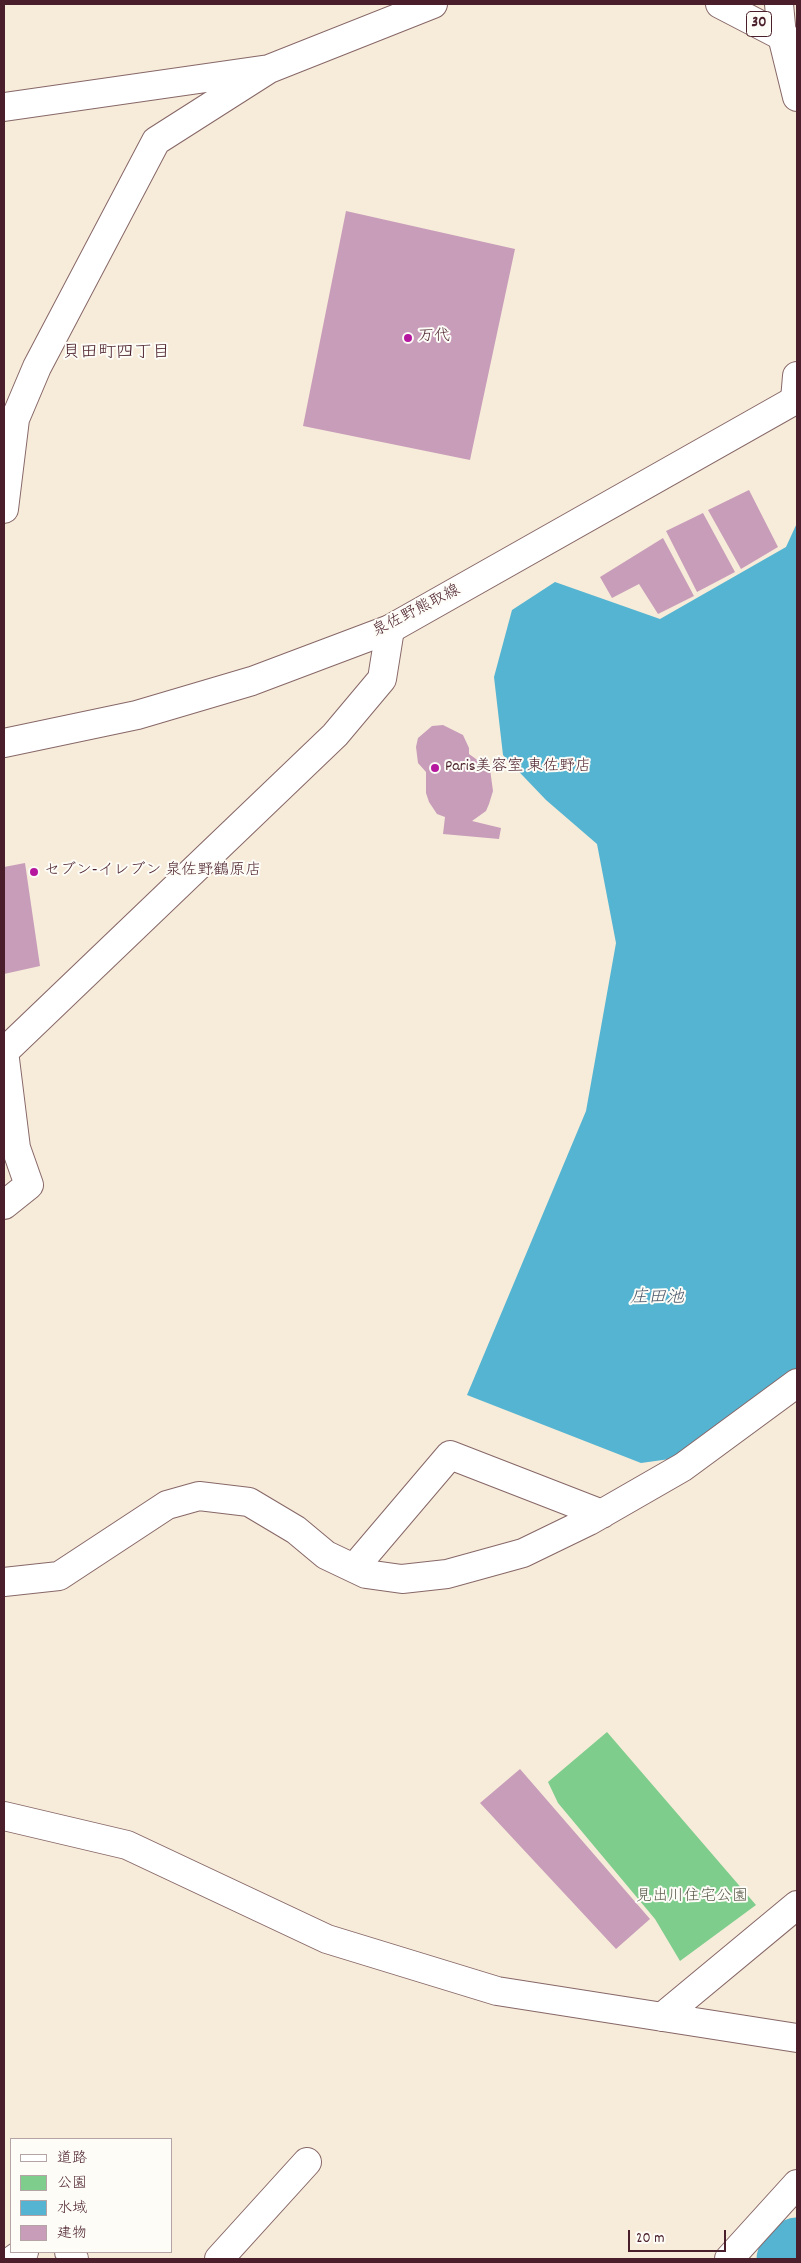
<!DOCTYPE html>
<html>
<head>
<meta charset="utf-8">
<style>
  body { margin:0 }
  #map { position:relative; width:801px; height:2263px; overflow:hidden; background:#f7ecd9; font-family:Dekko,"Klee One",sans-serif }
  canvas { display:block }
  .frame { position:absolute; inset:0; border:5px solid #4a1f2b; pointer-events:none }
  .legend { position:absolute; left:10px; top:2138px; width:162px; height:115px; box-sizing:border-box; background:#fdfcf7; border:1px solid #b5a4a5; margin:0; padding:6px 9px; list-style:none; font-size:15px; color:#4a1f2b }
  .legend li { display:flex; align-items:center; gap:10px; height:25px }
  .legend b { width:25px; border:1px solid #b5a4a5 }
  .scale { position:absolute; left:628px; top:2230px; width:98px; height:22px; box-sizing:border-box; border:2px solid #4a1f2b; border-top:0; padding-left:6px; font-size:15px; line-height:18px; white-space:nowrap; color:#4a1f2b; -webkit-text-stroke:4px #fdfcf7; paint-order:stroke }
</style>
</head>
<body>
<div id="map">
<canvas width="801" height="2263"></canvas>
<div class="frame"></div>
<ul class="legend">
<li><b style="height:6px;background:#fff"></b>道路</li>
<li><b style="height:14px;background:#7ecd8d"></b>公園</li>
<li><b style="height:14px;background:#54b4d2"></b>水域</li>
<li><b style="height:14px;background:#c89dba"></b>建物</li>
</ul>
<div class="scale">20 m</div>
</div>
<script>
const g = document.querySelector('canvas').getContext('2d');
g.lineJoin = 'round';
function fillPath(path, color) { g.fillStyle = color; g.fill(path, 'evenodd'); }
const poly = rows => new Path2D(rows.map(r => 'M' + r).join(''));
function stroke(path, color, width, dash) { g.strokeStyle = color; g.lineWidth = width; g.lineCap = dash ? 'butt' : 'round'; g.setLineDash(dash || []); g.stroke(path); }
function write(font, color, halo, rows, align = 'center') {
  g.font = font + ' Dekko,"Klee One",sans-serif'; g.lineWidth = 4; g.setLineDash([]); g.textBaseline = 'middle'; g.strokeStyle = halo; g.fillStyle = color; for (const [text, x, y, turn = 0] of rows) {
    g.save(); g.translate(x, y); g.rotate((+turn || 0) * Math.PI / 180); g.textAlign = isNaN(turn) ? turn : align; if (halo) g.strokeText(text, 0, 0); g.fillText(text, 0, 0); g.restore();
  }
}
const green = poly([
  [607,1732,756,1905,680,1961,655,1919,558,1803,548,1782]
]);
const water = poly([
  [797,523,797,1371,677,1458,641,1463,467,1395,586,1111,616,943,597,844,546,800,503,755,494,677,512,610,555,582,660,619,786,547]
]);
const river = poly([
  [786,2259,797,2247]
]);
const building = poly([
  [346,211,515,249,470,460,303,426],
  [749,490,778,547,741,569,708,510],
  [703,513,735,572,697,592,666,531],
  [663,538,694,596,658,614,639,584,612,598,600,577],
  [443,725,463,735,469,748,469,754,490,769,493,791,489,804,486,811,472,821,501,828,499,839,443,834,445,817,437,814,429,802,426,793,426,772,418,763,416,747,418,738,432,726],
  [25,863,40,966,4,974,4,867],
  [520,1769,650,1919,616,1949,480,1803]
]);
const street = poly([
  [779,4,782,36,797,97],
  [4,107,269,69,433,4],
  [795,400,797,376],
  [4,509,15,419,37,367,156,141,269,69],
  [4,1052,335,735,382,679,390,629],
  [4,1205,29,1185,16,1148,4,1051],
  [354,1568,450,1455,602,1514],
  [4,1582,59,1576,167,1505,199,1496,249,1502,296,1530,326,1555,366,1574,402,1579,447,1574,523,1553,589,1521,683,1467,797,1383],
  [4,1816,127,1845,327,1939,497,1991,797,2038],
  [662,2017,797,1905],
  [69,2252,74,2259],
  [14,2259,24,2252],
  [219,2259,307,2162],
  [729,2259,797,2184]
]);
const secondary = poly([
  [4,743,137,715,252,681,390,629,797,399]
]);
const primary = poly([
  [720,4,797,44]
]);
const markers = [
  [408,338,5,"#b5179e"],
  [435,768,5,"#b5179e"],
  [34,872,5,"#b5179e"]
];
const shields = [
  [759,24,25]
];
const shieldNames = [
  ["30",759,24]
];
const poiNames = [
  ["万代",418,338],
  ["Paris美容室 東佐野店",445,768],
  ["セブン-イレブン 泉佐野鶴原店",44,872]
];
const streetNames = [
  ["泉佐野熊取線",417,612,-27]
];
const parkNames = [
  ["見出川住宅公園",692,1898]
];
const neighbourhoodNames = [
  ["貝田町四丁目",116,355]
];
const waterNames = [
  ["庄田池",657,1300]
];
fillPath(green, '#7ecd8d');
fillPath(water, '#54b4d2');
stroke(river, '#54b4d2', 59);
fillPath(building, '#c89dba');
stroke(street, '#876768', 30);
stroke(secondary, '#876768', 30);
stroke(primary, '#876768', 30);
stroke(street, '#fff', 28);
stroke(secondary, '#fff', 28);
stroke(primary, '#fff', 28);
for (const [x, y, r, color] of markers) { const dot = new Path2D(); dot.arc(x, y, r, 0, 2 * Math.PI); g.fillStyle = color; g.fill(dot); stroke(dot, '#fdfcf7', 2); }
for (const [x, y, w] of shields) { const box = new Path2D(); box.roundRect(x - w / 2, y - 12.5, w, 25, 4); g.fillStyle = '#fdfcf7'; g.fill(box); stroke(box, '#4a1f2b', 1); }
write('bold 15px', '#4a1f2b', null, shieldNames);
write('16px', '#4a1f2b', '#fdfcf7', poiNames, 'left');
write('16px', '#4a1f2b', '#fdfcf7', streetNames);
write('16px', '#5c5c4d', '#fdfcf7', parkNames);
write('18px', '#4a1f2b', '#fdfcf7', neighbourhoodNames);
write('italic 18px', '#4e5b6e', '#fdfcf7', waterNames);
</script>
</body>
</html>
